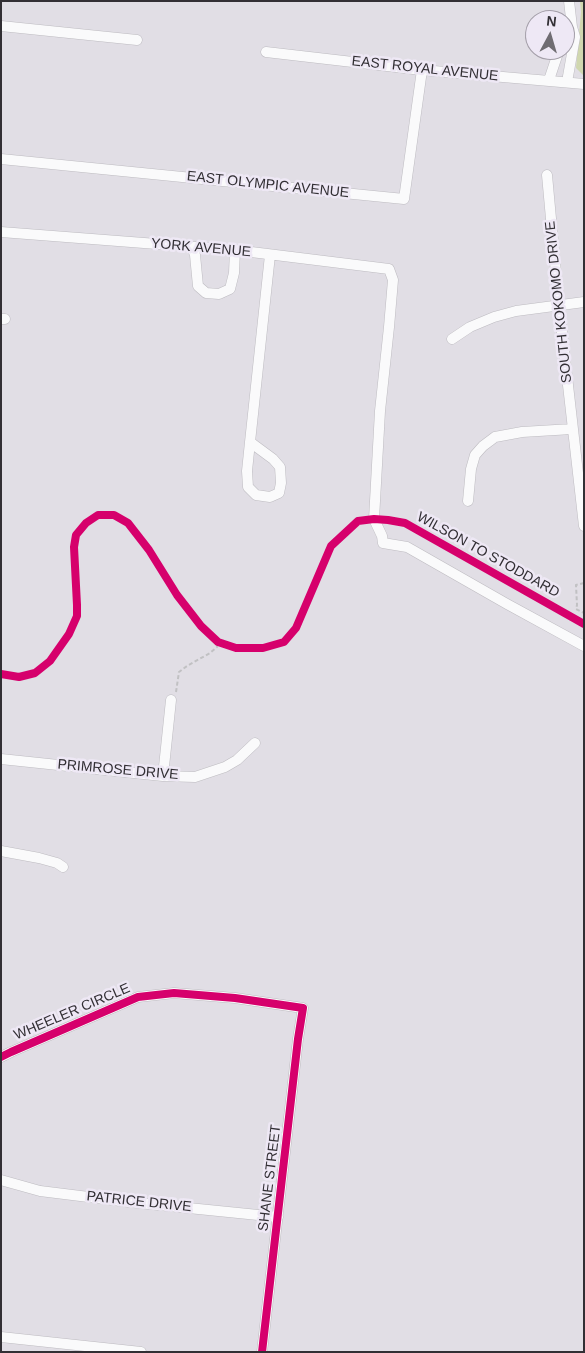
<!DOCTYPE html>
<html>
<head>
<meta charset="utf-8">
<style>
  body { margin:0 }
  #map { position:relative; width:585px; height:1353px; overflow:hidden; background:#e1dee5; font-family:Helvetica,sans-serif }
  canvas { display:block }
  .frame { position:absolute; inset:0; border:2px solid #322f34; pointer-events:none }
  .north { position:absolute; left:525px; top:10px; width:50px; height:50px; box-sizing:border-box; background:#eee8f5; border:1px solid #a39ea8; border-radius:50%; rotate:6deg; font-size:14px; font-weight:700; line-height:20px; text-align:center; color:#322f34 }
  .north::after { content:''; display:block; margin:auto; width:18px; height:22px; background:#6f6c72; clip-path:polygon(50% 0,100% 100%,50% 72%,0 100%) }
</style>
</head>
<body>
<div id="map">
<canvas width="585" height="1353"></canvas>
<div class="frame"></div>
<div class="north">N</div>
</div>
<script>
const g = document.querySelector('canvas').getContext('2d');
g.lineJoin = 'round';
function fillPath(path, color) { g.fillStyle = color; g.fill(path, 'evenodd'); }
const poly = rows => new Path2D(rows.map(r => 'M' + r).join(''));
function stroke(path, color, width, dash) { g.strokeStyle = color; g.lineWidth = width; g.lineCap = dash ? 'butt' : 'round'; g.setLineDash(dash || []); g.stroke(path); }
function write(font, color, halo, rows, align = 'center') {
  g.font = font + ' Helvetica,sans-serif'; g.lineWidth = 5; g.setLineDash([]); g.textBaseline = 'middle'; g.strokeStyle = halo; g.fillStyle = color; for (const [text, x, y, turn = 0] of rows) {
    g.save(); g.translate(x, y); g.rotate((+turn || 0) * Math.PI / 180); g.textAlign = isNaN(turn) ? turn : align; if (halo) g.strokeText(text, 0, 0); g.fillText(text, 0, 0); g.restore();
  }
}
const green = poly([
  [580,1,584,1,584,76,576,68,581,12]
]);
const path = poly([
  [584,53,584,62],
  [584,583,576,585,577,605,576,609,584,613],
  [176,692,179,672,187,666,210,653,217,647,218,642]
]);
const minor = poly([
  [1,26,137,40],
  [266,52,422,70,584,84],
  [549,80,559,50],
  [567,82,575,37,572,27,569,1],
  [1,159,404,199,422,70],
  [547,175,559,306,584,526],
  [1,232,235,250,389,269,393,280,389,327,380,411,374,519,382,536,383,543,407,547,507,604,584,646],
  [192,247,195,255,198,286,206,293,219,294,230,289,234,273,235,250],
  [1,319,5,319],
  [452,339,470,327,494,317,516,311,584,302],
  [250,442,270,255],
  [250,442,273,459,280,467,281,483,279,493,270,497,256,495,248,487,247,471,250,442],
  [468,501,471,469,475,455,483,446,495,437,522,432,572,429],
  [1,759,163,776,195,777,225,767,237,760,255,743],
  [163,776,171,700],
  [1,851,39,858,57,863,63,867],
  [1,1057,11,1052,138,997,174,993,235,998,303,1008,298,1039,262,1352],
  [1,1180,40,1191,129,1202,278,1217],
  [1,1337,141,1352]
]);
const cycleway = poly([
  [1,674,19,677,35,673,50,661,69,634,77,616,77,605,74,547,76,535,86,523,98,515,114,515,128,523,149,550,177,595,201,626,218,642,236,648,263,648,284,642,296,628,331,546,358,521,374,519,388,520,405,523,584,624],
  [1,1057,11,1052,138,997,174,993,235,998,303,1008,298,1039,262,1352]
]);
const streetNames = [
  ["EAST ROYAL AVENUE",425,69,6],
  ["EAST OLYMPIC AVENUE",268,185,6],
  ["YORK AVENUE",201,248,5],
  ["SOUTH KOKOMO DRIVE",559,302,-96],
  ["WILSON TO STODDARD",488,555,29],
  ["PRIMROSE DRIVE",118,770,5],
  ["WHEELER CIRCLE",72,1012,-23],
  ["SHANE STREET",270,1178,-83],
  ["PATRICE DRIVE",139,1202,6]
];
fillPath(green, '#d0d7af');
stroke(minor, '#bdbbc0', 11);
stroke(path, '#c1c1c3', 2, [4, 2.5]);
stroke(minor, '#fafafb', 10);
stroke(cycleway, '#d6006c', 8);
write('14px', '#322f34', '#eee8f5', streetNames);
</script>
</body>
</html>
